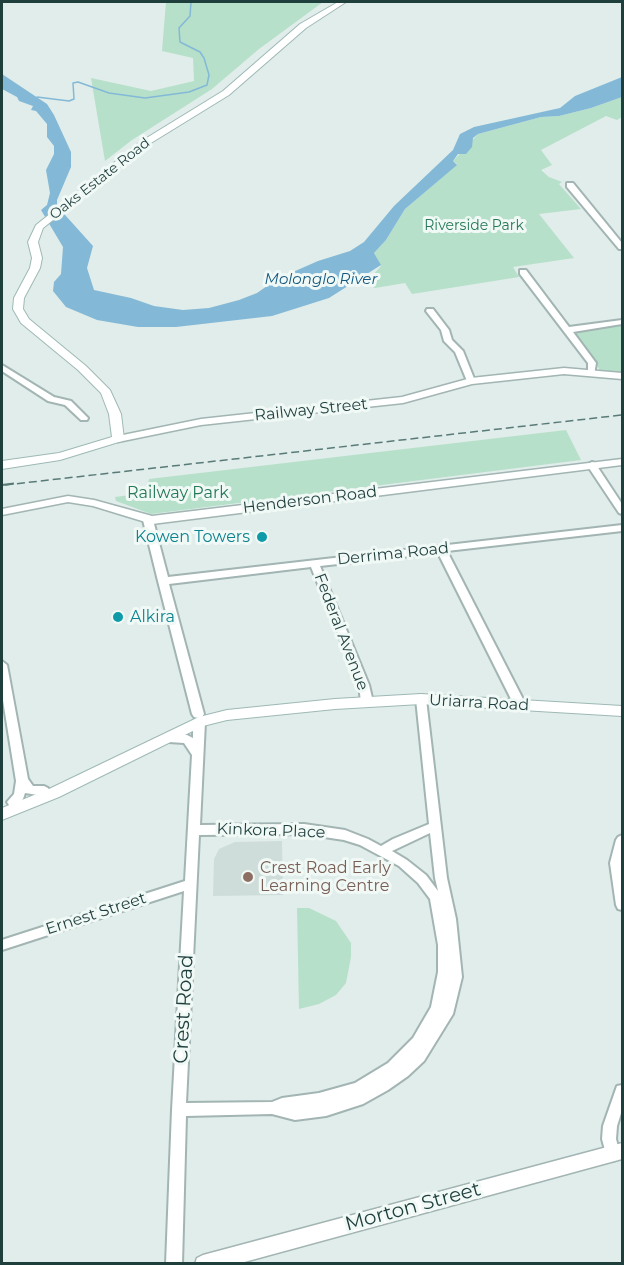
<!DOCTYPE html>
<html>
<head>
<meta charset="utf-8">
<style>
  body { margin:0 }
  #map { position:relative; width:624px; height:1265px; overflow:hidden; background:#e0edea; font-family:Montserrat,sans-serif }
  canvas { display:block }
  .frame { position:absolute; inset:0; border:3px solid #1f3f3d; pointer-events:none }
</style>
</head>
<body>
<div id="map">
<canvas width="624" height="1265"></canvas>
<div class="frame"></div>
</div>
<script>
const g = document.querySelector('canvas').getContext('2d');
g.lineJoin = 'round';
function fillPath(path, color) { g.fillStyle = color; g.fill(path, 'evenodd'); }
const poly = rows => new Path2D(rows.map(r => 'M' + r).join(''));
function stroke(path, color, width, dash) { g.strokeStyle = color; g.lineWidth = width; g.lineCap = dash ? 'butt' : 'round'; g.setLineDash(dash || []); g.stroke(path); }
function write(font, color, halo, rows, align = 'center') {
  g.font = font + ' Montserrat,sans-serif'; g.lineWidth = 6; g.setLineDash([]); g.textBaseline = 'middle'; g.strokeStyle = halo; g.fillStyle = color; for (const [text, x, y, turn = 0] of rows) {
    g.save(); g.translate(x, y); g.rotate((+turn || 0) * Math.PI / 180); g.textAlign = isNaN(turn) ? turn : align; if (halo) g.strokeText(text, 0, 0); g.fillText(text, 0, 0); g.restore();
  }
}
const built = poly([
  [282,841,283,895,213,896,214,859,219,849,235,842]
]);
const green = poly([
  [166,2,323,2,259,49,212,89,132,140,105,161,91,78,151,91,194,81,193,58,162,51],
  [622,97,622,117,617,120,606,116,541,150,552,165,541,170,549,177,562,182,559,184,581,209,539,214,574,258,513,267,519,277,412,294,405,283,375,288,365,284,381,266,374,253,386,240,405,209,457,164,453,161,478,134,541,117,559,116,591,108],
  [622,324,622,374,607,372,600,370,575,335,576,332],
  [566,430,581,460,151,514,116,501,115,497,146,493,149,479],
  [297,908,309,908,336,921,351,943,351,957,346,983,336,995,319,1004,299,1009]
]);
const water = poly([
  [2,74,47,104,54,115,71,152,71,167,57,200,57,206,93,246,87,268,94,290,131,298,154,306,183,310,209,308,239,300,257,293,277,279,318,261,350,251,364,242,394,206,453,150,460,134,474,127,560,108,575,96,622,77,622,97,591,108,559,116,541,117,478,134,473,138,472,147,466,154,458,154,453,161,457,165,405,209,386,240,374,253,381,265,329,298,272,316,176,327,138,327,97,320,66,307,53,291,54,282,61,274,63,247,41,210,47,205,50,193,46,170,54,154,54,146,47,137,47,124,36,111,31,110,33,106,19,101,17,97,2,89]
]);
const stream = poly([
  [37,97,69,101,74,99,73,83,78,82,109,93,145,98,189,92,207,85,209,75,204,58,200,52,180,42,179,28,190,16,191,2]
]);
const minor = poly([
  [567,183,573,183,622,243,622,249,619,249,567,187,567,183],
  [520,270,526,270,569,327,622,320,622,324,573,332,596,363,594,375,588,375,588,363,520,274,520,270],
  [427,309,433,309,449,330,452,340,463,351,475,381,474,383,468,383,467,381,455,352,444,341,441,330,426,311,427,309],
  [2,365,54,397,71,401,88,418,87,420,81,420,65,405,48,401,2,371,2,365],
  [592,462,595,463,622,504,622,514,619,513,587,465,592,462],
  [148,517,153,520,168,577,622,525,622,531,447,551,526,705,524,708,520,709,516,708,514,705,438,553,320,566,369,685,373,702,371,705,367,706,363,705,361,702,359,685,311,567,169,584,204,714,202,717,198,718,194,717,192,714,158,581,143,520,148,517],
  [2,661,7,665,28,779,33,786,44,786,48,788,50,791,48,794,44,796,25,793,23,799,17,805,13,807,9,805,7,802,14,794,16,781,2,694,2,661],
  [421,695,425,696,426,699,447,878,456,919,462,977,453,1014,424,1061,408,1076,388,1090,363,1104,326,1116,295,1120,272,1114,186,1116,182,1264,166,1264,172,1110,184,891,2,950,2,940,185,881,192,755,184,743,169,742,165,741,163,738,165,735,169,734,187,735,193,738,193,722,195,719,199,718,203,719,205,722,200,825,304,824,345,830,368,839,381,846,393,839,429,824,416,699,417,696,421,695],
  [430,833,435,878,438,891,426,875,407,860,392,851,430,833],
  [304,834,344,840,360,845,399,866,418,883,430,899,438,945,438,972,431,1007,413,1038,388,1063,355,1083,319,1093,282,1098,272,1102,186,1103,199,835,304,834],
  [622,835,622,910,618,909,616,905,610,863,616,840,618,837,622,835],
  [622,1085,622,1110,617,1126,616,1139,620,1154,618,1159,613,1161,608,1159,606,1154,602,1139,603,1126,617,1086,622,1085]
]);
const tertiary = poly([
  [564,368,622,373,622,379,564,374,472,384,403,403,201,425,118,442,113,439,118,436,201,419,402,397,471,378,564,368],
  [622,459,622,465,152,524,93,506,68,502,2,515,2,509,68,496,94,500,152,516,622,459],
  [622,1143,622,1159,237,1264,195,1264,197,1258,203,1255,622,1143]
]);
const secondary = poly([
  [338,2,346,2,306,28,229,95,146,146,43,228,38,242,42,258,40,268,24,298,23,309,29,319,86,366,110,390,121,414,124,439,122,441,60,460,2,469,2,461,59,453,112,437,109,414,101,393,78,370,21,323,13,309,14,298,30,268,32,258,28,242,36,225,140,142,223,91,300,24,338,2],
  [421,694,622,706,622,716,421,704,335,709,227,720,203,726,59,797,2,820,2,808,49,789,199,717,227,710,335,699,421,694]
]);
const railFar1 = poly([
  [5,485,622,415]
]);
const rail = poly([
  [2,485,18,483]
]);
const markers = [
  [262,537,6,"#0f9aa8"],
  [118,617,6,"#0f9aa8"],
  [248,877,6,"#8d6e63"]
];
const farStreetnames = [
  ["Oaks Estate Road",100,179,-38]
];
const farParknames = [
  ["Riverside Park",474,226]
];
const farWaternames = [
  ["Molonglo River",321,280]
];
const streetNames = [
  ["Railway Street",311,410,-6],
  ["Henderson Road",310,500,-7],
  ["Derrima Road",393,554,-6],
  ["Federal Avenue",341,632,69],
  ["Uriarra Road",479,703,3],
  ["Kinkora Place",271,831,2],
  ["Ernest Street",96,914,-18]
];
const parkNames = [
  ["Railway Park",178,493]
];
const cultureNames = [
  ["Kowen Towers",250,537],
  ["Alkira",130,617,"left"]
];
const educationNames = [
  ["Crest Road Early",260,868],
  ["Learning Centre",260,886]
];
const nearStreetnames = [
  ["Crest Road",184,1009,-87],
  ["Morton Street",413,1207,-15]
];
fillPath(built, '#ceddd9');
fillPath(green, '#b7e0ca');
fillPath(water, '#83b9d7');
stroke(stream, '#83b9d7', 1.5);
stroke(minor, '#a2b5b3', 4);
stroke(tertiary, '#a2b5b3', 3);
stroke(secondary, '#9eb9b5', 2);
fillPath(minor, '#fff');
fillPath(tertiary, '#fff');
fillPath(secondary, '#fff');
stroke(railFar1, '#597b78', 1.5, [8, 4]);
stroke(rail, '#597b78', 2, [12, 6]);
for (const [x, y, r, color] of markers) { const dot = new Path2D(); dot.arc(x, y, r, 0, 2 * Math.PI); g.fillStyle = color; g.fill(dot); stroke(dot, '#f1f9f6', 2); }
write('14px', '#1f3f3d', '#f1f9f6', farStreetnames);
write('14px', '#257957', '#f1f9f6', farParknames);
write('italic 15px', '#145880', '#f1f9f6', farWaternames);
write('16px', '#1f3f3d', '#f1f9f6', streetNames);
write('16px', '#257957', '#f1f9f6', parkNames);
write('16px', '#0d838f', '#f1f9f6', cultureNames, 'right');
write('16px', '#785e54', '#f1f9f6', educationNames, 'left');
write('20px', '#1f3f3d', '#f1f9f6', nearStreetnames);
</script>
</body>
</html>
